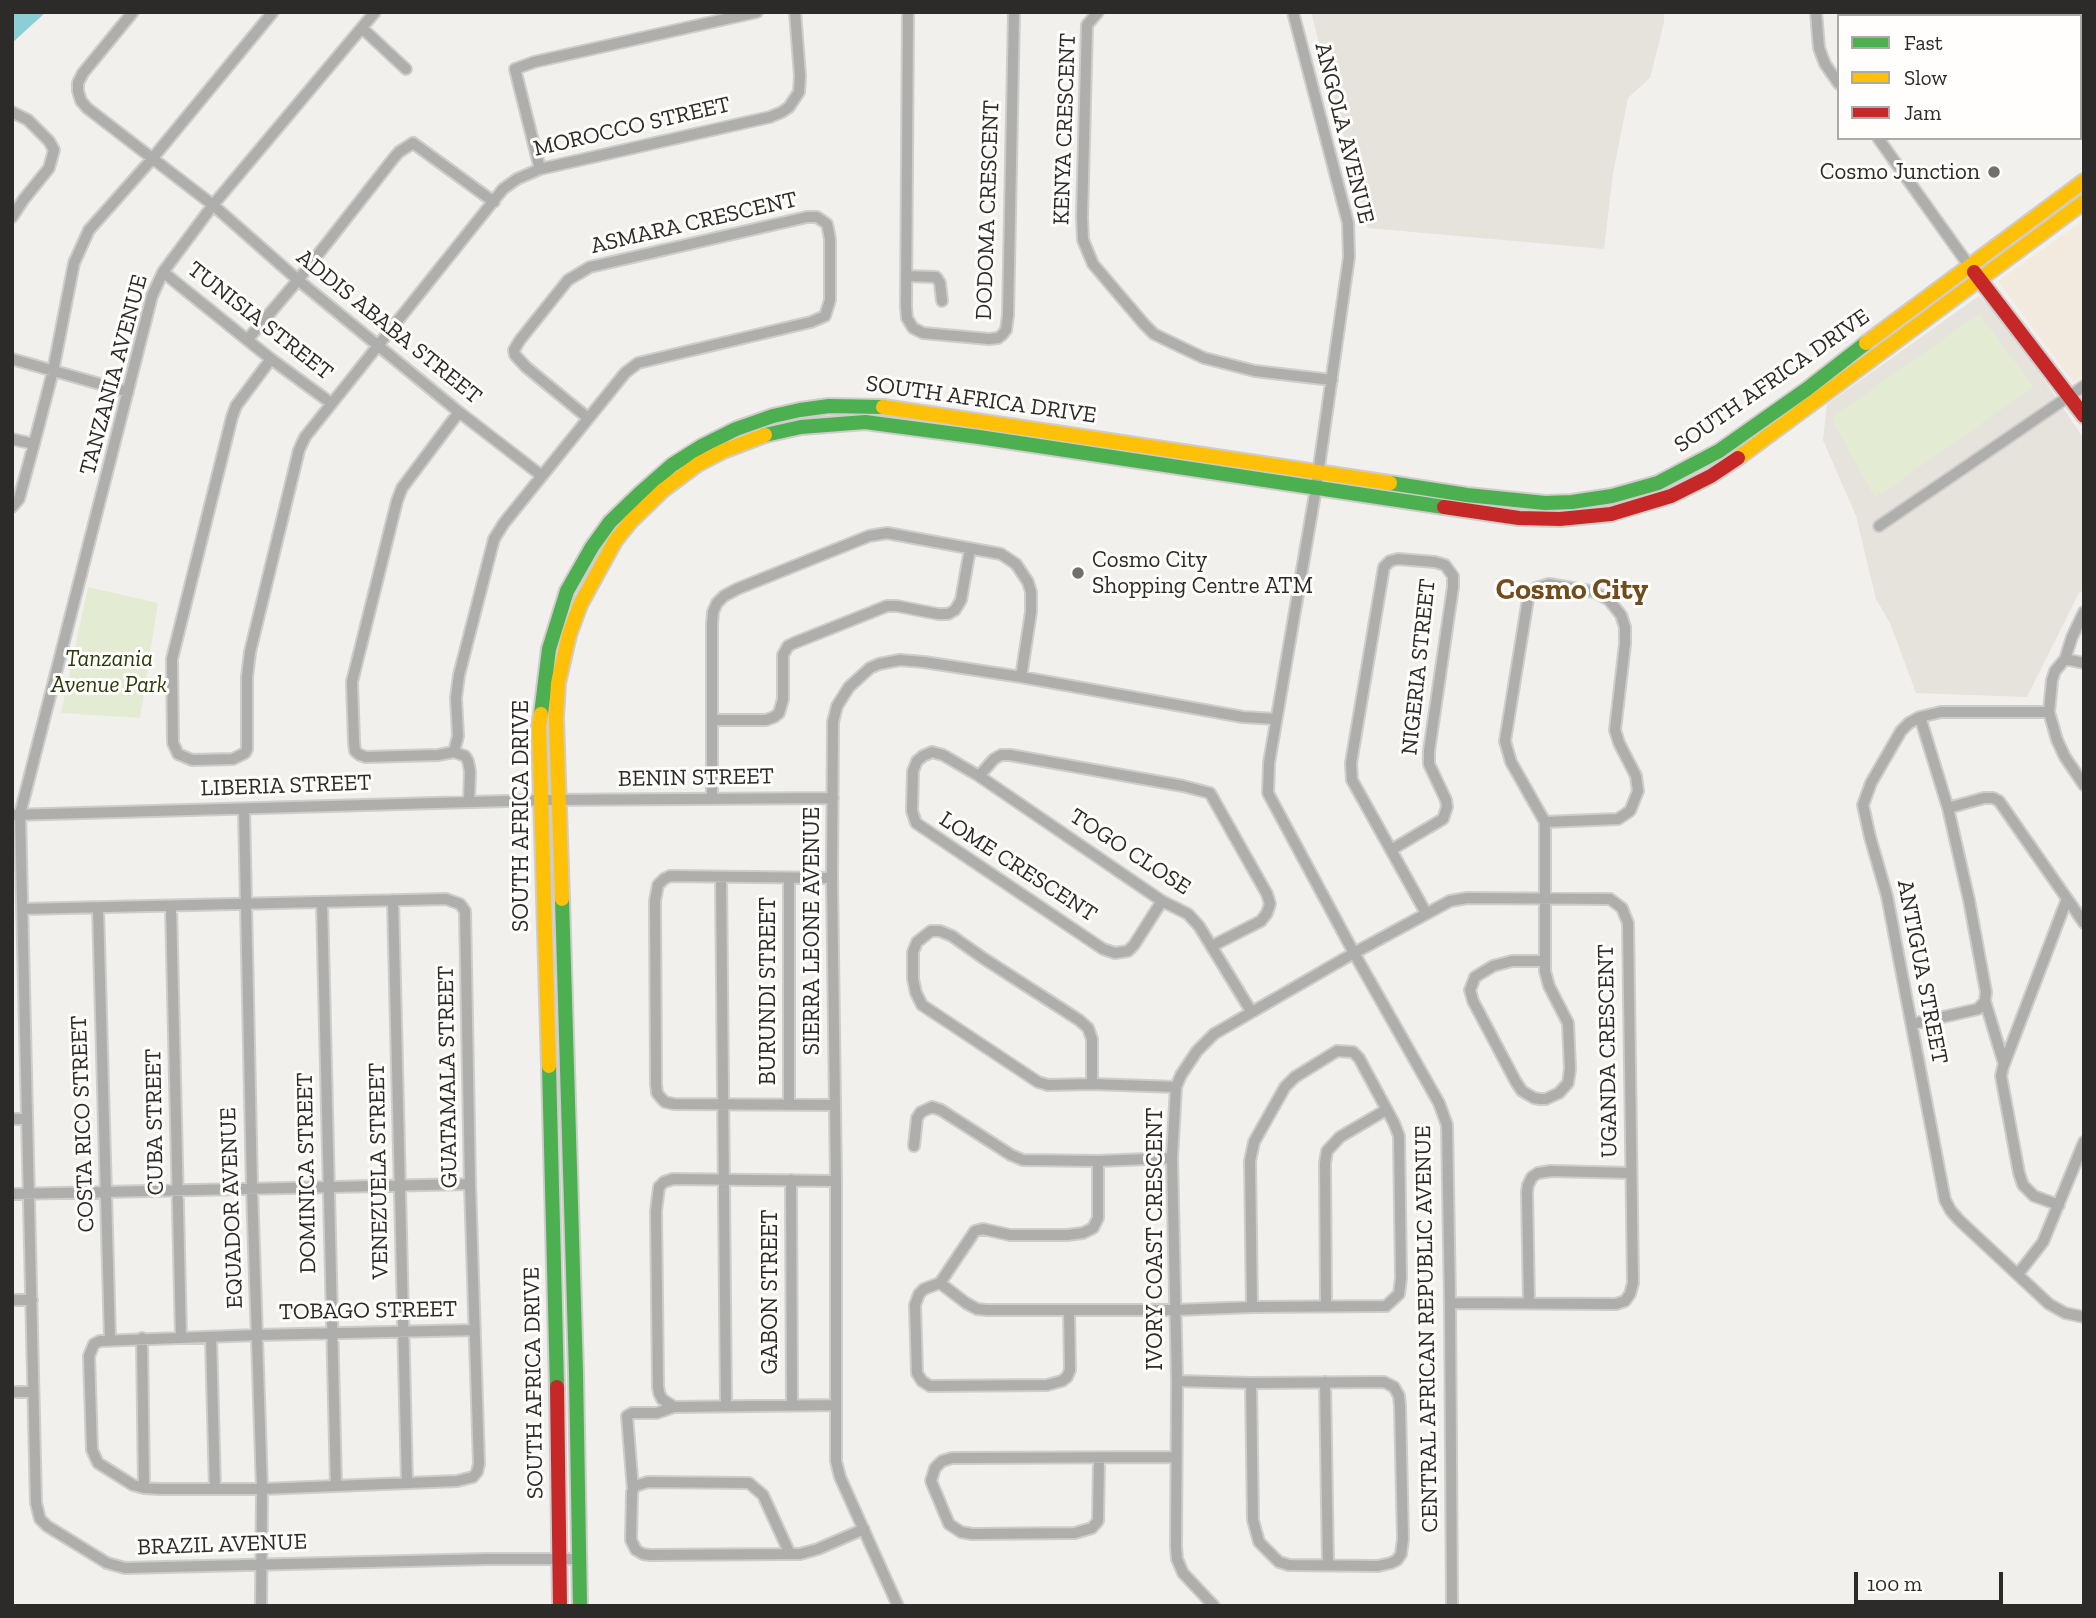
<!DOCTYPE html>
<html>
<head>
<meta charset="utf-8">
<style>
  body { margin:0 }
  #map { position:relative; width:2096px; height:1618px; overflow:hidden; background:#f2f0ed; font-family:"Zilla Slab",serif }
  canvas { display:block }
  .frame { position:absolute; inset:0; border:14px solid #2c2b29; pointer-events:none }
  .legend { position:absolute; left:1837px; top:14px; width:245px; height:126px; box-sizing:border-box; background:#fffefc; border:2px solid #abaaa8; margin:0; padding:9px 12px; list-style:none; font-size:21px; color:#2c2b29 }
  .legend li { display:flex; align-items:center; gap:14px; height:35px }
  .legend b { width:35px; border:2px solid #abaaa8 }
  .scale { position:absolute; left:1854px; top:1572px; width:149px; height:32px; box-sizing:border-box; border:4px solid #2c2b29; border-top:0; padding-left:9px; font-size:21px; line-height:24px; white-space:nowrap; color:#2c2b29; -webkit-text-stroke:5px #fffefc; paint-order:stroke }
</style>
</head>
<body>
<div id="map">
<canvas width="2096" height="1618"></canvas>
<div class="frame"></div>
<ul class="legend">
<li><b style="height:9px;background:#4caf50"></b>Fast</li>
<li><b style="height:9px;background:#ffc107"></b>Slow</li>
<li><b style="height:9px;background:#c62828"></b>Jam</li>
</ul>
<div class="scale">100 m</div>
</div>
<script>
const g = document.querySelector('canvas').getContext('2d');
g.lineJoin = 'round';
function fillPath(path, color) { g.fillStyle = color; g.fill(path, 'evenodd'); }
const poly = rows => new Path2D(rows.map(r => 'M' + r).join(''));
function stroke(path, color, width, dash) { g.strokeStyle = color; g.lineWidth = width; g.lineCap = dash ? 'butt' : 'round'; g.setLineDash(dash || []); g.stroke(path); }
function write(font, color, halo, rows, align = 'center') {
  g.font = font + ' "Zilla Slab",serif'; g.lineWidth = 6; g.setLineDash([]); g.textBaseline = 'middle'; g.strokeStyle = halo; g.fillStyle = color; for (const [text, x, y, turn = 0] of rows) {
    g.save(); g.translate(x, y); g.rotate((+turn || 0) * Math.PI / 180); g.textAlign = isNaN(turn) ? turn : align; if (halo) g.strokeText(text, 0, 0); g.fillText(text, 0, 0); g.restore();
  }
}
const commercial = poly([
  [2084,220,2084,375,2073,382,1998,281]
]);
const built = poly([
  [1311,12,1664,12,1664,22,1650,78,1628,98,1613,173,1604,249,1368,228],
  [1979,296,2005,322,2084,439,2084,590,2079,593,2027,697,1916,693,1890,623,1876,599,1856,516,1823,440,1827,404]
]);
const green = poly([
  [1979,314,2034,387,1875,498,1831,418],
  [88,587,158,603,140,718,61,713]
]);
const water = poly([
  [12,12,46,12,12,43]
]);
const street = poly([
  [133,12,83,73,78,83,78,91,81,101,87,108,213,205,298,280,459,412,542,476],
  [375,12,213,205,163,272,152,296,20,814,36,1503,40,1519,47,1526,107,1563,125,1568,489,1559,579,1559],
  [908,12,906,307,907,318,913,328,923,333,989,339,998,338,1002,335,1006,330,1008,315,1014,12],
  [1098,12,1087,25,1082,217,1083,240,1093,264,1144,324,1154,334,1185,349,1204,358,1255,371,1332,380],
  [1293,12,1348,223,1349,257,1316,488,1269,763,1268,793,1354,953,1439,1103,1447,1125,1450,1303,1452,1606],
  [1816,12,1819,48,1825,64,1839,84],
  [1857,12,1857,16],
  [2033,12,2037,16],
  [1912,16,1914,12],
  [2007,16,2010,12],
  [362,28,406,69],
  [12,112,28,120,49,141,54,150,49,168,24,199,12,217],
  [1878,138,1970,267],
  [540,169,515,69,534,62,757,12],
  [163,272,271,359,331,403],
  [906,276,936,277,940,283,942,301],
  [248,339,298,280,393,159,399,152,413,143,494,202],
  [12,359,128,392],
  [271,359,236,406,232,417,172,659,173,743,178,754,192,760,233,759,245,753,247,749,247,677,250,652,299,450,305,437,503,189,517,179,540,169,770,117,782,112,789,107,799,92,800,76,795,12],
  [12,439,34,444],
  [12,507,19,499,34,444,53,371,74,263,89,230,152,159,273,12],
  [1879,526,2084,386],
  [2084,612,2072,637,2065,659,2055,671,2052,680,2049,712,2057,740,2065,757,2084,785],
  [2065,659,2084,663],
  [2049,712,1941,712,1920,717,1909,723,1901,731,1871,783,1863,805,1870,837,1887,896,1945,1200,1951,1211,1959,1220,2049,1304,2065,1313,2084,1317],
  [712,720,766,720,774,717,779,713,783,699,783,655,788,646,794,643,887,606,897,606,938,614,948,614,955,610,961,600,970,549],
  [454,752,458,736,456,698,459,675,494,539,504,523,625,373,638,363,811,322,825,316,830,300,830,239,827,224,817,217,807,217,590,267,568,280,520,340,514,350,515,355,526,367,588,418],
  [454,752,438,755,366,757,360,755,355,751,354,742,352,682,397,501,402,488,459,412],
  [454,752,465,756,468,761,470,771,469,802],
  [979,776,994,759,1001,755,1010,755,1183,786,1210,793,1267,894,1270,904,1267,913,1261,921,1212,946],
  [712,797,712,624,713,612,717,603,724,596,737,589,869,536,887,533,1001,554,1016,564,1028,582,1031,592,1031,612,1021,677],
  [1948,808,1984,798,1993,798,1999,801,2084,923],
  [244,809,252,1188,262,1489,261,1606],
  [12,815,542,800,833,798],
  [1391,850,1443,819,1447,807,1446,800,1429,764,1429,751,1453,587,1453,576,1445,565,1435,562,1398,559,1390,561,1384,567,1351,763,1352,780,1391,850,1426,913],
  [721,877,726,1405],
  [832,878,670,876,664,879,658,885,655,901,656,1084,657,1093,661,1098,665,1102,674,1104,835,1105],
  [393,900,407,1483],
  [1162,901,1134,945,1128,951,1115,953,1103,949,916,823,912,811,913,771,917,761,923,756,932,752,943,755,979,776,1162,901,1188,914,1199,926,1251,1011],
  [322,902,336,1485],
  [171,906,181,1337],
  [98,908,110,1339],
  [22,909,446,899,460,904,465,911,470,1184,479,1464,477,1472,473,1477,457,1481,262,1489,160,1489,144,1488,133,1485,98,1463,92,1450,89,1356,94,1344,100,1341,257,1335,475,1330],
  [1544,961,1512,961,1493,966,1475,977,1470,990,1473,1001,1516,1082,1522,1091,1534,1098,1540,1099,1546,1099,1559,1093,1568,1083,1570,1069,1568,1023,1549,986,1545,971,1545,822,1511,762,1505,741,1528,599,1536,588,1549,584,1595,592,1609,600,1621,615,1625,627,1625,644,1615,730,1619,743,1636,776,1638,791,1630,811,1618,819,1545,822],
  [1985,1001,2004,1064],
  [1912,1024,1978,1009,1985,1001,1986,992,1969,900,1948,808,1920,717],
  [1092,1084,1092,1039,1088,1028,1079,1020,983,958,952,936,940,931,931,931,917,942,913,952,913,979,916,993,922,1005,1038,1082,1048,1085,1092,1084,1176,1087],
  [789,1104,789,878],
  [12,1119,27,1119],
  [914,1146,917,1118,921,1112,932,1107,941,1110,1011,1155,1023,1160,1098,1161,1172,1158],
  [791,1180,792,1405],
  [12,1194,470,1184],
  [2059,1205,2034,1196,2023,1185,2019,1173,2001,1076,2003,1067,2067,899],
  [2018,1274,2043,1242,2084,1142],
  [940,1283,966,1303,977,1309,987,1310,1176,1310,1252,1307,1386,1306,1399,1294,1401,1278,1399,1136,1394,1123,1359,1058,1353,1052,1337,1051,1295,1077,1285,1087,1254,1142,1250,1161,1252,1307],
  [12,1300,32,1300],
  [1529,1303,1527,1192,1528,1185,1532,1177,1538,1173,1551,1171,1631,1173],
  [1326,1306,1325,1163,1327,1151,1340,1137,1386,1110],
  [1069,1310,1070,1370,1067,1377,1062,1381,1047,1385,930,1386,922,1381,917,1373,915,1305,919,1294,924,1289,940,1283,975,1231,983,1229,1010,1235,1067,1235,1083,1233,1093,1228,1098,1218,1098,1161],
  [142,1338,144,1488],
  [211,1338,215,1489],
  [1177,1381,1251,1383,1384,1382,1394,1387,1399,1396,1400,1406,1403,1539,1401,1554,1397,1560,1391,1563,1378,1566,1289,1565,1279,1562,1259,1542,1253,1520,1251,1383],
  [1325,1382,1328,1565],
  [12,1392,32,1392],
  [836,1405,674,1407,662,1399,659,1393,658,1386,656,1211,659,1187,664,1182,673,1179,836,1181],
  [1099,1459,1098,1521,1092,1528,1075,1533,972,1534,961,1532,949,1524,931,1481,935,1468,942,1461,952,1458,1175,1457],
  [633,1490,627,1416,632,1413,657,1413,674,1407],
  [790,1554,763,1495,749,1483,648,1482,635,1486,632,1492,631,1540,636,1550,643,1554,650,1555,790,1554,800,1554,818,1549,864,1529],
  [898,1606,840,1477,836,1461,836,1181,832,878,833,722,837,706,849,687,870,668,879,664,900,660,924,662,1021,677,1243,717,1276,719],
  [1214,1606,1183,1573,1177,1559,1176,1546,1177,1381,1172,1158,1176,1087,1181,1075,1197,1051,1214,1034,1354,953,1450,901,1467,898,1610,899,1622,908,1628,923,1633,1283,1630,1294,1625,1301,1616,1304,1450,1303]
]);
const fast = poly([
  [765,435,801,427,865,422,979,437,1444,507],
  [1390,483,1467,495,1545,503,1572,502,1612,496,1658,483,1719,451,1807,389,1866,343],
  [541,714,549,649,567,591,592,547,610,522,639,494,672,465,702,446,736,429,773,416,800,410,829,406,883,407],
  [562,899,576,1373,580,1606],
  [549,1066,557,1387]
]);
const slow = poly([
  [1866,343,2084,181],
  [883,407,1390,483],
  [1738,458,2084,202],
  [541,714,539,726,549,1066],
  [562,899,556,718,558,683,569,635,580,605,615,541,631,521,663,490,698,464,723,451,765,435]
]);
const jam = poly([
  [1974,272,2084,416],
  [1444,507,1519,518,1560,519,1611,514,1671,496,1711,476,1738,458],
  [557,1387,560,1606]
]);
const markers = [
  [1994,172,7,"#71706e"],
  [1078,573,7,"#71706e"]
];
const streetNames = [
  ["MOROCCO STREET",632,127,-13],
  ["KENYA CRESCENT",1065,129,-88],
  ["ANGOLA AVENUE",1344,133,76],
  ["DODOMA CRESCENT",988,210,-88],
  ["ASMARA CRESCENT",694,223,-13],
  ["TUNISIA STREET",260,321,38],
  ["ADDIS ABABA STREET",389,327,39],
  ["TANZANIA AVENUE",114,375,-75],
  ["SOUTH AFRICA DRIVE",1772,381,-35],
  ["SOUTH AFRICA DRIVE",981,400,8],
  ["NIGERIA STREET",1419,667,-84],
  ["BENIN STREET",696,778,-1],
  ["LIBERIA STREET",286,786,-2],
  ["SOUTH AFRICA DRIVE",521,816,-90],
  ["TOGO CLOSE",1130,852,33],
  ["LOME CRESCENT",1018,867,33],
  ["SIERRA LEONE AVENUE",812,931,-90],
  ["ANTIGUA STREET",1922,972,79],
  ["BURUNDI STREET",768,991,-90],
  ["UGANDA CRESCENT",1608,1051,-91],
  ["GUATAMALA STREET",448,1077,-91],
  ["CUBA STREET",155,1122,-91],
  ["COSTA RICO STREET",83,1124,-92],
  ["VENEZUELA STREET",379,1171,-91],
  ["DOMINICA STREET",307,1173,-91],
  ["EQUADOR AVENUE",232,1208,-92],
  ["IVORY COAST CRESCENT",1155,1239,-90],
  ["GABON STREET",770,1292,-90],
  ["TOBAGO STREET",368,1311,-1],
  ["CENTRAL AFRICAN REPUBLIC AVENUE",1427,1329,-91],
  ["SOUTH AFRICA DRIVE",534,1383,-91],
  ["BRAZIL AVENUE",222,1545,-2]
];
const poiNames = [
  ["Cosmo Junction",1980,172],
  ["Cosmo City",1092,560,"left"],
  ["Shopping Centre ATM",1092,586,"left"]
];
const parkNames = [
  ["Tanzania",109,659],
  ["Avenue Park",109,685]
];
const districtNames = [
  ["Cosmo City",1572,590]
];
fillPath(commercial, '#f2eade');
fillPath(built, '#e6e2dc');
fillPath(green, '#e3ecd3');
fillPath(water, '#8bced5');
stroke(street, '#cecdcb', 14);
stroke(fast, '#cecdcb', 18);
stroke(slow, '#cecdcb', 18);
stroke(jam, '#cecdcb', 18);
stroke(street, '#aeaeac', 10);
stroke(fast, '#4caf50', 14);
stroke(slow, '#ffc107', 14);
stroke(jam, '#c62828', 14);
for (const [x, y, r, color] of markers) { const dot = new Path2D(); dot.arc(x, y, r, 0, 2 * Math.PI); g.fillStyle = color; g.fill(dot); stroke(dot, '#fffefc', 2.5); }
write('23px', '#2c2b29', '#fffefc', streetNames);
write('23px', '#2c2b29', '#fffefc', poiNames, 'right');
write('italic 23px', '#2a3b0b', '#fffefc', parkNames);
write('bold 30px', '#724c1d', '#fffefc', districtNames);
</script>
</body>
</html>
